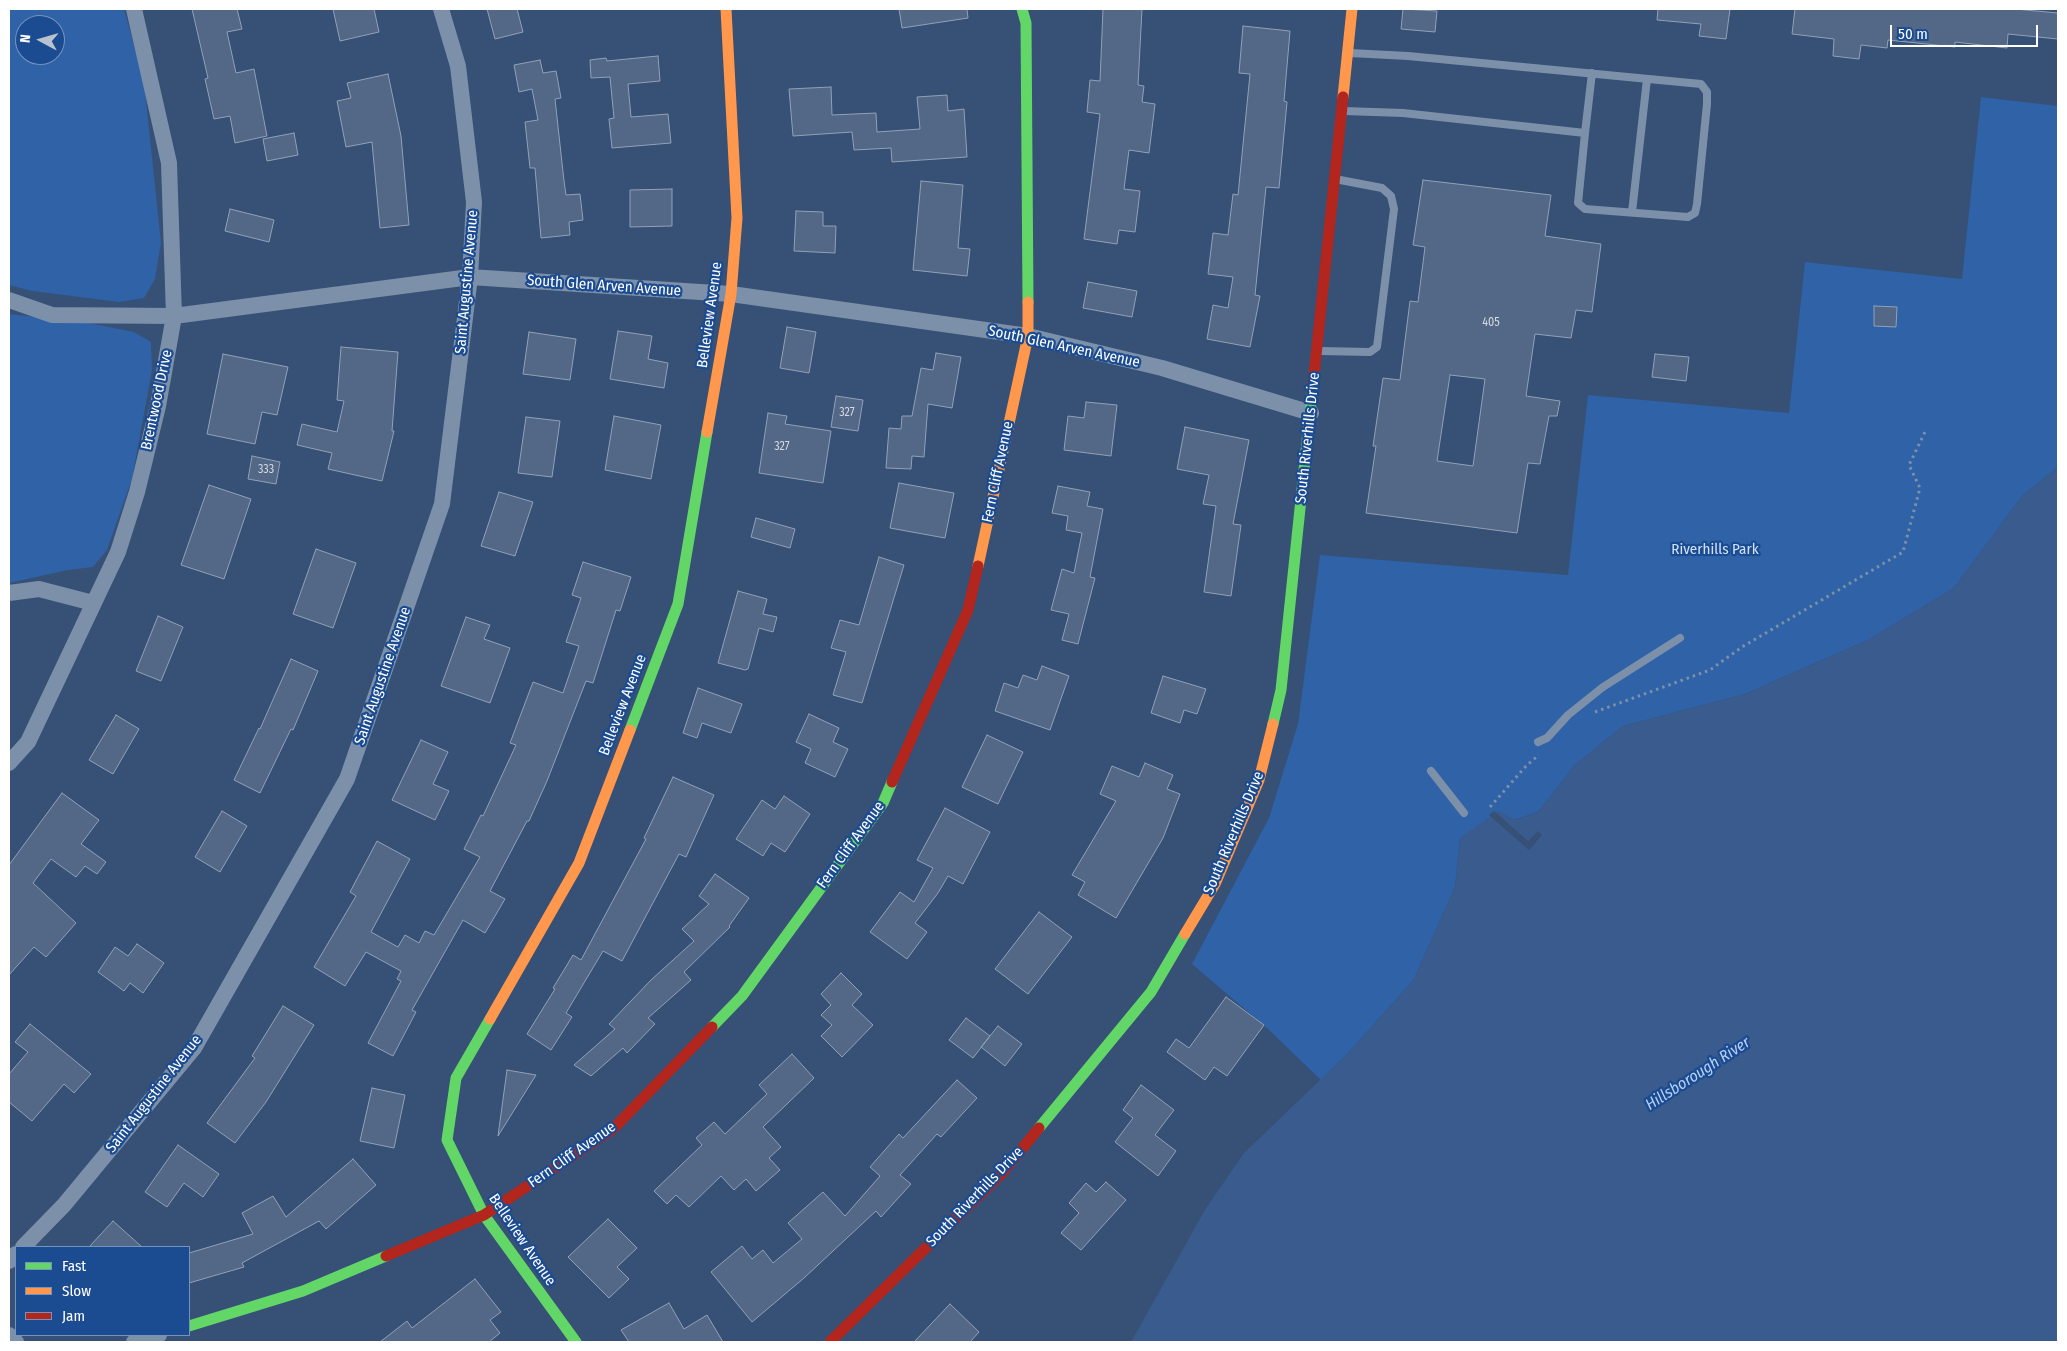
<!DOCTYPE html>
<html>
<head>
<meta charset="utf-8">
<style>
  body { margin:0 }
  #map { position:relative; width:2067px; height:1351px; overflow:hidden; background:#365076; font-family:"Fira Sans Condensed",sans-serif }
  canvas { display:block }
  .frame { position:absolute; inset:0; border:10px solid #fff; pointer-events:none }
  .legend { position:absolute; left:15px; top:1246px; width:175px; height:90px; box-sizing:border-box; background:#1b4b91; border:1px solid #7693bd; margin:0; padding:6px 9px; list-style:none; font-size:15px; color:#fff }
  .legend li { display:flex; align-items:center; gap:10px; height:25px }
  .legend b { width:25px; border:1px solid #7693bd }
  .north { position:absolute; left:15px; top:15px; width:50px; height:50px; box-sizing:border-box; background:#1b4b91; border:1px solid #7693bd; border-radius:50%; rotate:276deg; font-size:14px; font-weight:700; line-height:20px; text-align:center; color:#fff }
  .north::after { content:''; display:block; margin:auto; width:18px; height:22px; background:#b9c2cf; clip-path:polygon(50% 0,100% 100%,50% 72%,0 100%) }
  .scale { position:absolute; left:1890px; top:25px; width:148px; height:22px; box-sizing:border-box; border:2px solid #fff; border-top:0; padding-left:6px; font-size:15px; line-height:18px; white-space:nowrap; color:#fff; -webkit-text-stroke:4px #1b4b91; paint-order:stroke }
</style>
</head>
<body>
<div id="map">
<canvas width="2067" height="1351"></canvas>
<div class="frame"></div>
<ul class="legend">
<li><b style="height:6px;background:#63d668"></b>Fast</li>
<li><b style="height:6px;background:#ff974d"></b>Slow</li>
<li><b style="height:6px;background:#b3261e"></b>Jam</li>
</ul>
<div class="north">N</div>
<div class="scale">50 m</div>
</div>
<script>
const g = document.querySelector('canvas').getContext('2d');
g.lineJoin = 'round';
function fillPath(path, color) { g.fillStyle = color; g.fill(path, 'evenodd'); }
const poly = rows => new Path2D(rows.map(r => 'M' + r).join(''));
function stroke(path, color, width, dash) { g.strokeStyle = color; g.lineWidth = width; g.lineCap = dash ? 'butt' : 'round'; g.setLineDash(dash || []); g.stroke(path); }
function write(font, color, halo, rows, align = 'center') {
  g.font = font + ' "Fira Sans Condensed",sans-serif'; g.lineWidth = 4.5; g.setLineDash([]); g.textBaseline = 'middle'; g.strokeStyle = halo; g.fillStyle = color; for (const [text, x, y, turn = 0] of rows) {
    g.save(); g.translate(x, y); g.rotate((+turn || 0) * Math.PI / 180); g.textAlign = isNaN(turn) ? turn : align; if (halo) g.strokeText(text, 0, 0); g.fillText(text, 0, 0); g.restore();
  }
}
const green = poly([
  [9,9,124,9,144,81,161,243,155,279,144,298,119,302,32,291,9,285],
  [25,25,55,25,55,55,25,55],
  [1981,97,2058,106,2058,467,2023,495,1954,588,1868,640,1745,694,1623,726,1575,765,1538,812,1460,838,1455,887,1413,981,1347,1054,1321,1080,1269,1030,1192,964,1269,818,1298,724,1320,555,1568,575,1588,395,1789,413,1805,262,1962,279],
  [9,314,84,322,134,332,151,342,152,370,132,479,107,550,93,567,68,570,9,583]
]);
const water = poly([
  [2058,467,2058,1342,1131,1342,1206,1208,1244,1153,1347,1054,1413,981,1455,887,1460,838,1499,811,1515,820,1538,812,1575,765,1623,726,1745,694,1868,640,1954,588,2023,495]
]);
const pier = poly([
  [1494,811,1528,841,1538,831,1542,835,1529,850,1489,815]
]);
const building = poly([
  [192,9,237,9,242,29,227,32,236,73,254,69,267,136,235,143,230,116,214,119,205,79,208,78,192,9],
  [333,9,374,9,379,32,340,41,333,9],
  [487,9,517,9,523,32,495,39,487,9],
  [899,9,967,9,968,18,902,28,899,9],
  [1103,9,1142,9,1138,85,1144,86,1142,102,1155,104,1149,153,1129,150,1124,189,1140,191,1135,232,1119,230,1117,244,1084,239,1100,114,1087,112,1090,80,1100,81,1103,9],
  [1403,9,1437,11,1435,32,1401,29,1403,9],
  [1658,9,1730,9,1726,39,1699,36,1701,24,1657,20,1658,9],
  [1795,9,2015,9,2058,13,2058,39,2008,34,2007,48,1955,42,1955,47,1888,40,1887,48,1861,45,1859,59,1833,56,1834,39,1792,34,1795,9],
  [1243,26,1290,31,1284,101,1287,102,1279,188,1266,187,1255,295,1260,296,1250,347,1207,339,1213,305,1228,308,1233,277,1208,274,1213,233,1228,235,1233,194,1238,195,1250,74,1239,73,1243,26],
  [658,56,660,81,628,84,631,117,668,114,671,143,612,148,609,119,614,118,610,77,591,78,590,60,606,58,607,61,658,56],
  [540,60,543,73,556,71,561,98,555,99,564,181,566,195,580,194,583,220,569,222,570,235,541,238,535,168,530,168,525,122,538,120,532,89,519,92,514,65,540,60],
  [388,74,401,136,409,225,380,228,372,142,346,147,337,101,351,98,347,83,388,74],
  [831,87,832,115,876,113,877,132,920,129,917,97,947,95,948,111,964,109,967,157,892,162,891,148,854,150,852,132,793,136,789,89,831,87],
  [294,133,298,155,267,161,263,139,294,133],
  [1423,180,1551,195,1545,236,1601,244,1592,312,1576,310,1571,338,1535,334,1526,396,1560,401,1557,416,1549,416,1540,464,1528,463,1517,533,1366,513,1376,446,1373,446,1383,378,1400,380,1410,301,1418,302,1425,247,1413,245,1423,180],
  [1450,375,1485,379,1473,466,1437,461,1450,375],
  [921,181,963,185,958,248,970,249,967,276,913,270,921,181],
  [672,189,672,226,630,227,630,190,672,189],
  [230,209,274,220,269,242,225,231,230,209],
  [796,211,823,212,823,226,836,226,835,253,794,251,796,211],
  [1088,282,1137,291,1132,317,1083,308,1088,282],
  [1874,306,1897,307,1896,327,1874,326,1874,306],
  [787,327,816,332,809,373,780,368,787,327],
  [618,331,652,336,648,359,668,363,664,388,610,379,618,331],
  [529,332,576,339,570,380,523,374,529,332],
  [341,347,398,352,392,431,394,431,382,481,328,469,332,453,297,445,302,424,337,432,344,401,337,400,341,347],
  [936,353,961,357,952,408,928,404,924,457,912,456,911,469,886,468,889,428,901,429,902,416,912,416,921,368,933,370,936,353],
  [223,354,288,367,277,415,262,412,255,444,207,434,223,354],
  [1655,354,1689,357,1686,381,1652,377,1655,354],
  [836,396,863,400,858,431,831,427,836,396],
  [1086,402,1117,405,1111,456,1064,450,1068,416,1084,418,1086,402],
  [768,413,787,416,785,424,831,431,823,483,759,473,768,413],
  [614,416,661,425,651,479,605,470,614,416],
  [526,417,560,421,552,477,518,473,526,417],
  [1185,427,1249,440,1233,524,1241,525,1231,596,1204,592,1216,506,1203,504,1209,475,1177,469,1185,427],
  [252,456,280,462,276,484,248,479,252,456],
  [899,483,954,493,945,538,890,528,899,483],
  [209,485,251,499,224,579,181,565,209,485],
  [1058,486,1090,492,1087,506,1103,509,1090,577,1095,578,1078,644,1062,640,1069,614,1051,610,1062,569,1074,573,1082,533,1066,530,1068,516,1052,513,1058,486],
  [499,492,533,502,515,556,481,546,499,492],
  [756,518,795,529,790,548,751,537,756,518],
  [316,549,356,563,333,628,293,614,316,549],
  [879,557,904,565,862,703,833,695,846,652,831,648,840,620,859,625,879,557],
  [583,562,631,577,620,611,616,610,593,683,586,681,547,781,529,821,527,821,490,891,505,899,485,933,463,920,412,1010,416,1012,393,1056,368,1043,401,981,397,979,401,971,366,952,345,986,314,967,356,896,350,892,377,841,410,859,371,932,398,947,405,935,419,943,425,931,434,935,480,857,464,849,481,815,483,816,516,745,510,743,533,682,563,693,579,646,566,642,581,598,572,595,583,562],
  [738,591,767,599,763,614,777,617,773,632,759,628,748,669,745,670,718,663,738,591],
  [158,616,183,627,161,681,136,671,158,616],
  [466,617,490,625,484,639,510,648,490,703,441,686,466,617],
  [291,659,318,671,293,730,291,729,260,793,234,780,259,728,260,729,291,659],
  [1042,666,1069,676,1050,730,995,711,1004,683,1018,688,1023,675,1037,680,1042,666],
  [1163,676,1206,689,1197,714,1184,710,1180,723,1151,713,1163,676],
  [698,688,742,704,731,733,702,723,697,738,683,733,698,688],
  [809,714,839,728,833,742,848,749,835,777,805,763,811,749,796,742,809,714],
  [116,715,139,729,113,774,89,760,116,715],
  [987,735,1023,752,998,804,962,787,987,735],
  [421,740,448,752,433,784,449,791,435,820,392,800,421,740],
  [1145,763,1173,775,1167,789,1180,794,1163,838,1116,918,1078,895,1085,882,1072,875,1116,801,1100,794,1112,766,1139,777,1145,763],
  [673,777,714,795,686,857,679,854,622,961,603,951,566,1013,572,1017,551,1050,527,1034,555,989,553,988,573,955,581,960,646,839,644,838,673,777],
  [62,793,99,820,81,844,106,862,97,874,85,866,76,877,51,859,33,883,76,923,46,957,34,947,9,975,9,865,62,793],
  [784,796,810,814,785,852,771,843,763,856,736,839,762,800,775,809,784,796],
  [945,808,990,832,963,884,948,876,938,893,915,923,927,932,907,959,870,932,900,892,914,902,933,868,917,860,945,808],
  [222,811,247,826,220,872,195,857,222,811],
  [715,874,749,898,729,926,730,927,684,972,691,980,648,1018,655,1024,627,1053,623,1048,591,1076,574,1065,615,1029,609,1024,651,980,694,941,682,929,709,904,699,896,715,874],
  [1039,912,1072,937,1028,994,995,969,1039,912],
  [137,944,164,963,143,993,130,983,124,991,98,972,115,947,128,956,137,944],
  [841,973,862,994,852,1005,873,1025,842,1057,821,1036,832,1025,821,1015,831,1005,821,994,841,973],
  [1226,997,1264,1025,1227,1076,1214,1067,1205,1080,1167,1052,1176,1039,1189,1048,1226,997],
  [283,1006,314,1025,266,1102,235,1143,207,1123,255,1058,252,1056,283,1006],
  [966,1018,990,1036,973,1058,949,1040,966,1018],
  [30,1024,91,1074,74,1093,64,1084,32,1121,9,1102,9,1074,28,1052,15,1042,30,1024],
  [998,1026,1022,1044,1005,1066,981,1047,998,1026],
  [792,1054,814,1078,763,1127,781,1147,769,1158,780,1170,756,1191,746,1179,734,1190,721,1176,689,1207,676,1195,667,1204,654,1191,702,1145,696,1138,714,1122,725,1134,767,1094,759,1085,792,1054],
  [507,1070,536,1075,498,1136,507,1070],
  [957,1080,977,1098,941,1137,937,1134,900,1175,911,1184,881,1217,876,1211,804,1278,752,1322,711,1272,742,1246,752,1259,763,1250,773,1263,802,1239,788,1223,823,1192,845,1216,880,1176,870,1167,899,1134,903,1138,957,1080],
  [1141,1085,1174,1110,1155,1135,1176,1151,1158,1176,1115,1142,1133,1118,1123,1110,1141,1085],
  [372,1088,405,1095,394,1148,360,1141,372,1088],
  [178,1145,219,1174,203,1197,184,1183,167,1207,145,1192,178,1145],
  [353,1159,376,1185,326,1229,319,1221,242,1263,244,1267,189,1283,189,1253,253,1234,242,1213,273,1196,286,1217,353,1159],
  [1106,1182,1126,1200,1081,1250,1061,1233,1079,1213,1069,1203,1086,1183,1096,1192,1106,1182],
  [608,1219,637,1248,617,1267,629,1279,609,1298,568,1257,608,1219],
  [113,1221,142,1247,89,1247,113,1221],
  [475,1279,501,1312,490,1320,500,1333,489,1342,380,1342,407,1321,412,1328,475,1279],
  [669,1303,684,1329,707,1315,723,1342,629,1342,621,1330,669,1303],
  [950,1304,979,1332,970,1342,914,1342,950,1304]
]);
const path = poly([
  [1595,712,1710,670,1742,647,1903,552,1920,488,1909,465,1925,432],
  [1490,807,1527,765,1539,755]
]);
const lane = poly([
  [1344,111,1403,113,1585,133,1578,203,1585,209,1688,217,1695,213,1697,204,1707,104,1707,92,1701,84,1408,56,1350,53],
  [1585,133,1592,73],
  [1632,212,1647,79],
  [1320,351,1370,352,1377,347,1394,209,1391,196,1382,188,1335,179],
  [1538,742,1547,738,1568,715,1603,687,1680,638],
  [1431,771,1464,813]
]);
const street = poly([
  [9,300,52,315,174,316,470,277,731,294,1028,336,1162,368,1311,413],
  [9,593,39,589,93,603],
  [9,763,28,742,118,552,137,492,158,406,174,316,169,163,134,9],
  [23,1247,64,1205,194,1048,347,779,442,504,470,277,474,202,458,66,441,9],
  [9,1261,16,1254],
  [9,1335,16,1342],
  [134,1342,159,1335]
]);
const fast = poly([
  [1022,9,1026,23,1028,302],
  [1273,724,1281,690,1312,394],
  [630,730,678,604,707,432],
  [490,1019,456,1078,447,1140,484,1215,576,1342],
  [712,1027,742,996,883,803,892,782],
  [1039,1128,1151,992,1185,934],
  [189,1326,303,1291,386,1256]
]);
const slow = poly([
  [1343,97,1352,9],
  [707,432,731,294,737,218,726,9],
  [978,566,1028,336,1028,302],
  [1185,934,1215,884,1259,780,1273,724],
  [490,1019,579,863,630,730]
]);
const jam = poly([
  [1312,394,1343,97],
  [892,782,968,610,978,566],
  [386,1256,484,1215,613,1129,712,1027],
  [830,1342,1002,1173,1039,1128]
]);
const numberNames = [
  ["405",1491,323],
  ["327",847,413],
  ["327",782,447],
  ["333",266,470]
];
const streetNames = [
  ["Saint Augustine Avenue",467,282,-85],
  ["South Glen Arven Avenue",604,286,4],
  ["Belleview Avenue",710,315,-82],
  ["South Glen Arven Avenue",1064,347,12],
  ["Brentwood Drive",157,400,-78],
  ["South Riverhills Drive",1308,438,-84],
  ["Fern Cliff Avenue",998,472,-78],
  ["Saint Augustine Avenue",383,676,-71],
  ["Belleview Avenue",623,705,-69],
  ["South Riverhills Drive",1234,833,-67],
  ["Fern Cliff Avenue",851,845,-54],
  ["Saint Augustine Avenue",154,1094,-52],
  ["Fern Cliff Avenue",572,1155,-35],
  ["South Riverhills Drive",975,1197,-46],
  ["Belleview Avenue",522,1240,56]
];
const parkNames = [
  ["Riverhills Park",1715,550]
];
const waterNames = [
  ["Hillsborough River",1698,1074,-33]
];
fillPath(green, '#2f62a7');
fillPath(water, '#395b8d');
fillPath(pier, '#365076');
fillPath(building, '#536886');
stroke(building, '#92a1b7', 1);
stroke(path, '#7d90a9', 3, [2.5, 4]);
stroke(lane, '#7d90a9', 8);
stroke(street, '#7d90a9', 16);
stroke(fast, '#63d668', 11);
stroke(slow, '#ff974d', 11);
stroke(jam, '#b3261e', 11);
write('12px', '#d4d9e1', null, numberNames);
write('15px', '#fff', '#1b4b91', streetNames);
write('15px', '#d0e2fa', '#1b4b91', parkNames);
write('italic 16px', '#b6d1f5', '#1b4b91', waterNames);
</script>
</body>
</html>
